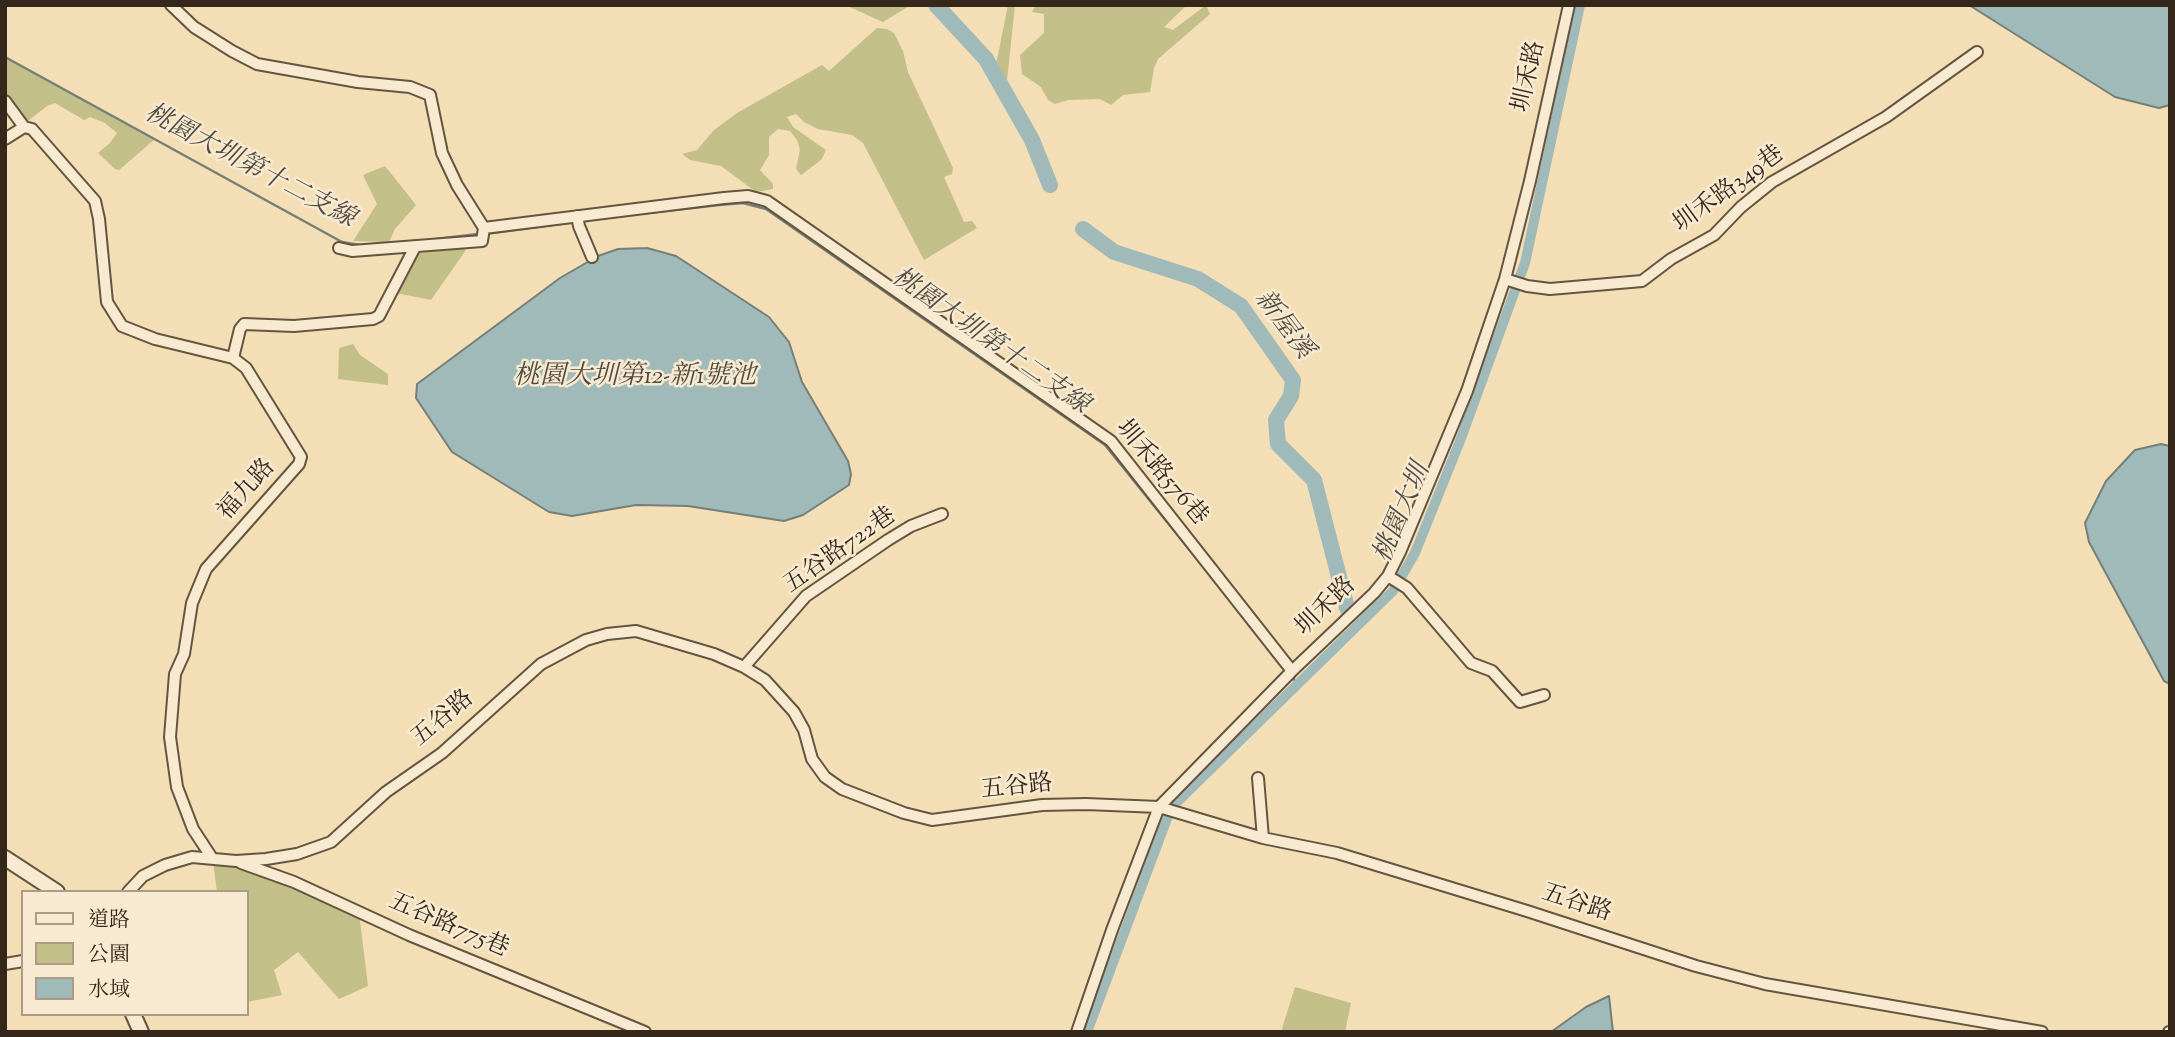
<!DOCTYPE html>
<html>
<head>
<meta charset="utf-8">
<style>
  body { margin:0 }
  #map { position:relative; width:2175px; height:1037px; overflow:hidden; background:#f4deb6; font-family:"Sorts Mill Goudy","Noto Serif TC",serif }
  canvas { display:block }
  .frame { position:absolute; inset:0; border:7px solid #352719; pointer-events:none }
  .legend { position:absolute; left:21px; top:890px; width:228px; height:126px; box-sizing:border-box; background:#f8ead0; border:2px solid #aa9c87; margin:0; padding:9px 12px; list-style:none; font-size:21px; color:#352719 }
  .legend li { display:flex; align-items:center; gap:14px; height:35px }
  .legend b { width:35px; border:2px solid #aa9c87 }
</style>
</head>
<body>
<div id="map">
<canvas width="2175" height="1037"></canvas>
<div class="frame"></div>
<ul class="legend">
<li><b style="height:9px;background:#f8ead0"></b>道路</li>
<li><b style="height:19px;background:#c2bf89"></b>公園</li>
<li><b style="height:19px;background:#9fbab8"></b>水域</li>
</ul>
</div>
<script>
const g = document.querySelector('canvas').getContext('2d');
g.lineJoin = 'round';
function fillPath(path, color) { g.fillStyle = color; g.fill(path, 'evenodd'); }
const poly = rows => new Path2D(rows.map(r => 'M' + r).join(''));
function stroke(path, color, width, dash) { g.strokeStyle = color; g.lineWidth = width; g.lineCap = dash ? 'butt' : 'round'; g.setLineDash(dash || []); g.stroke(path); }
function write(font, color, halo, rows, align = 'center') {
  g.font = font + ' "Sorts Mill Goudy","Noto Serif TC",serif'; g.lineWidth = 5; g.setLineDash([]); g.textBaseline = 'middle'; g.strokeStyle = halo; g.fillStyle = color; for (const [text, x, y, turn = 0] of rows) {
    g.save(); g.translate(x, y); g.rotate((+turn || 0) * Math.PI / 180); g.textAlign = isNaN(turn) ? turn : align; if (halo) g.strokeText(text, 0, 0); g.fillText(text, 0, 0); g.restore();
  }
}
const green = poly([
  [845,5,911,5,883,22],
  [1008,5,1015,5,1007,81,996,65],
  [1036,5,1187,5,1164,27,1173,30,1206,5,1210,14,1158,59,1154,68,1150,92,1123,95,1111,105,1100,99,1068,100,1055,104,1048,100,1041,87,1022,74,1020,55,1044,33,1044,14,1032,12],
  [877,28,887,29,894,33,903,51,908,72,953,168,952,174,944,177,964,222,972,221,977,228,924,260,863,143,852,135,818,129,804,122,796,114,787,117,793,127,826,150,821,160,801,175,796,169,800,150,797,140,790,131,778,129,769,137,769,155,760,170,773,184,773,189,756,192,721,166,690,160,682,154,697,150,714,130,737,113,822,65,829,71],
  [5,57,154,140,119,170,115,169,98,153,110,143,117,133,105,123,90,117,84,120,55,103,47,106,28,121,24,119,5,100],
  [385,166,416,205,395,229,389,242,353,241,377,204,363,175],
  [461,247,466,250,431,300,391,292,411,254],
  [353,344,360,355,388,374,388,385,338,379,339,348],
  [213,861,245,869,359,913,368,986,339,999,298,952,274,970,282,995,247,1002,247,892,217,892],
  [1295,987,1351,1003,1345,1032,1281,1032]
]);
const water = poly([
  [1969,5,2170,5,2170,105,2159,108,2115,97,1969,5],
  [647,248,676,256,769,317,789,342,802,382,848,461,851,474,849,485,803,515,784,521,688,506,636,505,572,516,549,512,452,452,416,398,417,384,560,278,598,256,618,249,647,248],
  [2161,444,2170,446,2170,684,2164,681,2089,542,2085,523,2106,481,2135,450,2161,444],
  [1609,996,1613,1032,1551,1032,1586,1007,1609,996]
]);
const stream = poly([
  [5,57,342,242,360,245],
  [595,219,719,205,743,203,766,209,1105,445,1234,605],
  [485,234,575,222],
  [436,239,478,234],
  [1291,676,1298,684]
]);
const canal = poly([
  [1087,1032,1171,808,1393,591,1415,553,1460,441,1525,263,1580,5]
]);
const river = poly([
  [936,5,986,59,1032,140,1050,185],
  [1083,229,1114,252,1198,279,1241,306,1293,380,1291,396,1276,420,1278,444,1314,480,1347,608]
]);
const minor = poly([
  [171,5,194,27,232,51,257,64,358,82,410,87,430,95,442,153,457,185,484,228],
  [5,101,24,127,32,129,95,201,99,219,107,302,122,326,155,339,233,358,246,368,301,457,299,464,206,569,192,603,184,654,175,674,170,737,177,787,193,829,212,858],
  [5,139,24,127],
  [577,216,579,226,592,257],
  [484,228,724,198,748,196,767,201,1111,441,1292,671],
  [339,248,352,251,482,241,484,228],
  [1505,279,1527,286,1550,289,1642,281,1671,259,1714,235,1741,207,1772,182,1886,117,1977,52],
  [233,358,240,329,244,324,294,326,373,319,379,316,415,247],
  [1388,576,1407,588,1471,663,1492,671,1520,702,1544,695],
  [744,667,806,596,888,540,911,526,942,514],
  [1258,778,1263,838],
  [241,863,294,882,409,935,645,1032],
  [128,892,143,876,165,865,192,857,236,861,266,859,297,854,331,842,386,792,442,753,541,664,586,640,607,634,636,631,714,654,744,667,765,680,794,712,804,730,812,759,825,777,842,789,904,813,932,820,1042,805,1086,804,1159,807,1263,838,1337,853,1527,911,1696,966,1765,984,2042,1032],
  [5,964,23,961],
  [1077,1032,1112,930,1159,807,1292,671,1374,593,1388,576,1400,552,1467,391,1505,279,1530,181,1569,5],
  [2169,1032,2170,1032]
]);
const tertiary = poly([
  [5,858,57,892],
  [133,1014,141,1032]
]);
const streetNames = [
  ["圳禾路",1531,77,-77],
  ["圳禾路349巷",1730,191,-36],
  ["圳禾路576巷",1160,474,50],
  ["福九路",248,491,-48],
  ["五谷路722巷",841,552,-35],
  ["圳禾路",1327,608,-44],
  ["五谷路",444,720,-40],
  ["五谷路",1017,789,-6],
  ["五谷路",1576,905,18],
  ["五谷路775巷",448,927,23]
];
const waterNames = [
  ["桃園大圳第十二支線",249,168,28],
  ["新屋溪",1282,326,53],
  ["桃園大圳第十二支線",989,343,35],
  ["桃園大圳第12-新1號池",635,379],
  ["桃園大圳",1404,514,-67]
];
fillPath(green, '#c2bf89');
fillPath(water, '#9fbab8');
stroke(water, '#757f78', 2);
stroke(stream, '#757f78', 2.5);
stroke(canal, '#9fbab8', 10);
stroke(river, '#9fbab8', 16);
stroke(minor, '#655540', 14);
stroke(tertiary, '#655540', 18);
stroke(minor, '#f8ead0', 10);
stroke(tertiary, '#f8ead0', 14);
write('24px', '#352719', '#f8ead0', streetNames);
write('italic 26px', '#504c41', '#f8ead0', waterNames);
</script>
</body>
</html>
